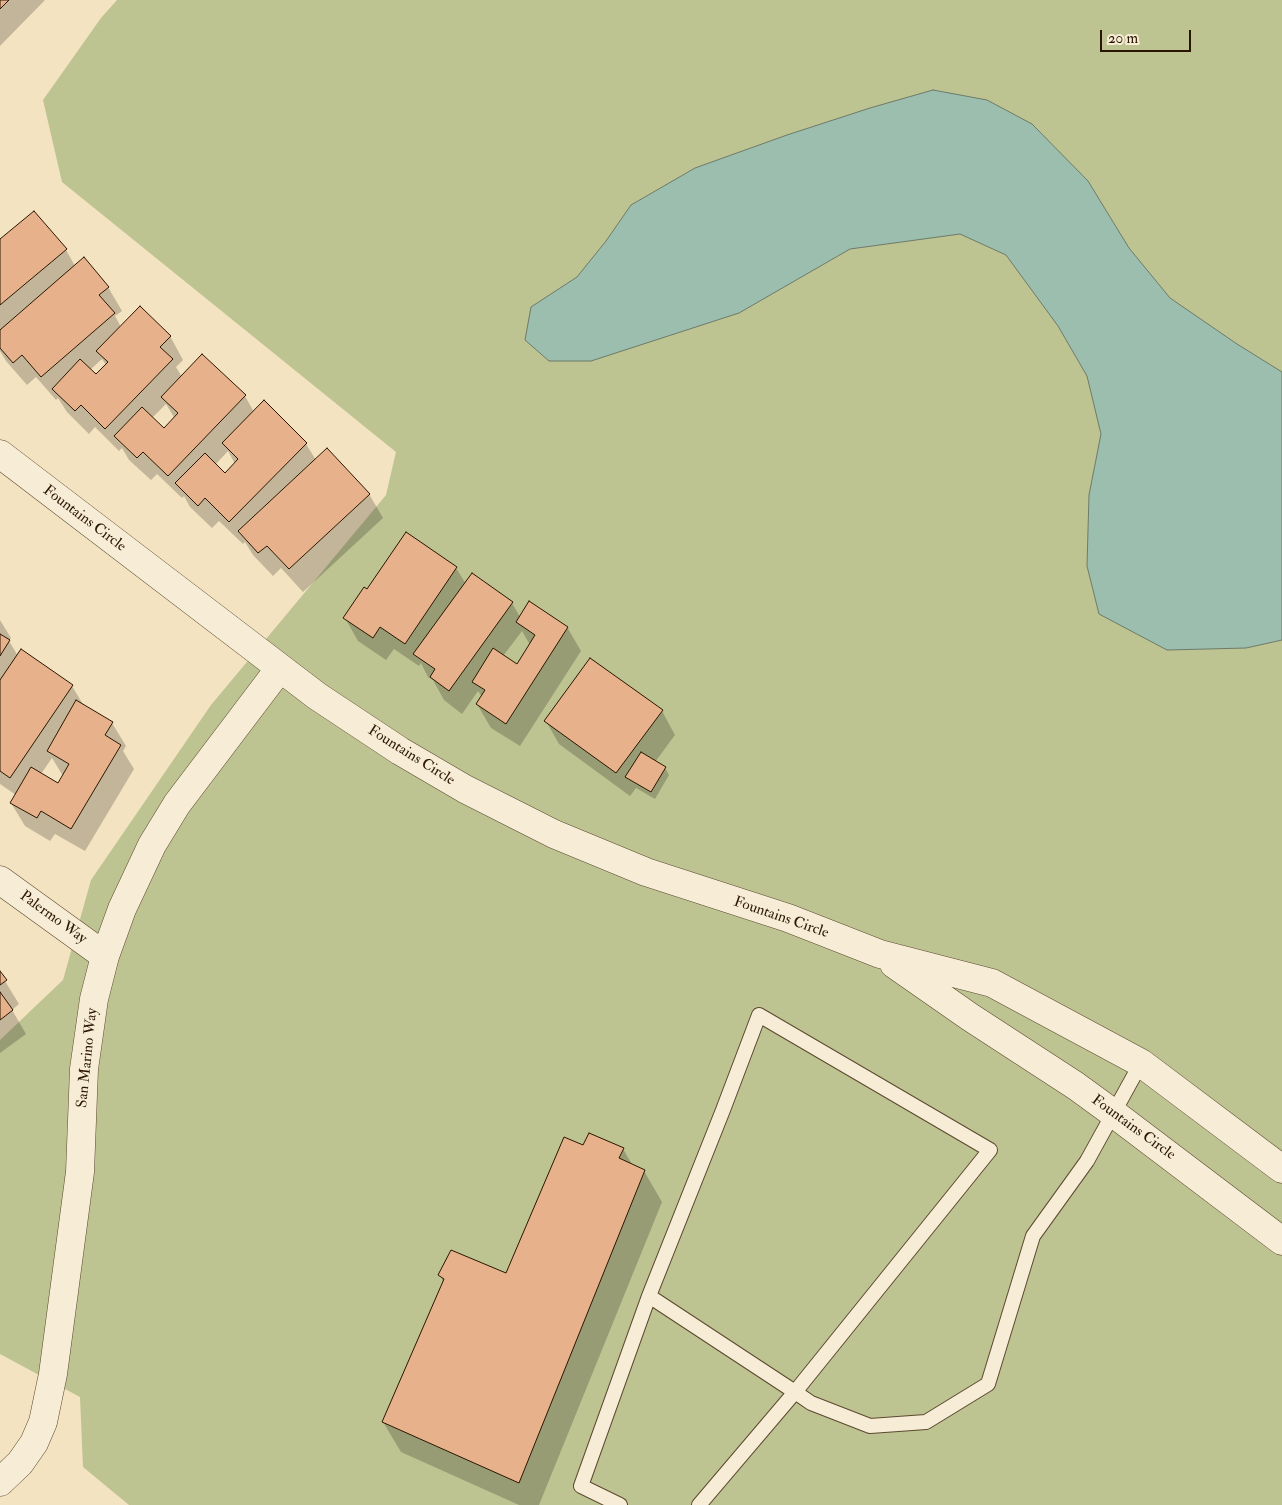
<!DOCTYPE html>
<html>
<head>
<meta charset="utf-8">
<style>
  body { margin:0 }
  #map { position:relative; width:1282px; height:1505px; overflow:hidden; background:#f3e3c0; font-family:"IM FELL Double Pica",serif }
  canvas { display:block }
  .scale { position:absolute; left:1100px; top:30px; width:91px; height:22px; box-sizing:border-box; border:2px solid #2a1600; border-top:0; padding-left:6px; font-size:15px; line-height:18px; white-space:nowrap; color:#2a1600; -webkit-text-stroke:4px #f7edd6; paint-order:stroke }
</style>
</head>
<body>
<div id="map">
<canvas width="1282" height="1505"></canvas>
<div class="scale">20 m</div>
</div>
<script>
const g = document.querySelector('canvas').getContext('2d');
g.lineJoin = 'round';
function fillPath(path, color) { g.fillStyle = color; g.fill(path, 'evenodd'); }
const poly = rows => new Path2D(rows.map(r => 'M' + r).join(''));
function stroke(path, color, width, dash) { g.strokeStyle = color; g.lineWidth = width; g.lineCap = dash ? 'butt' : 'round'; g.setLineDash(dash || []); g.stroke(path); }
function write(font, color, halo, rows, align = 'center') {
  g.font = font + ' "IM FELL Double Pica",serif'; g.lineWidth = 4; g.setLineDash([]); g.textBaseline = 'middle'; g.strokeStyle = halo; g.fillStyle = color; for (const [text, x, y, turn = 0] of rows) {
    g.save(); g.translate(x, y); g.rotate((+turn || 0) * Math.PI / 180); g.textAlign = isNaN(turn) ? turn : align; if (halo) g.strokeText(text, 0, 0); g.fillText(text, 0, 0); g.restore();
  }
}
const green = poly([
  [117,0,1282,0,1282,1505,129,1505,83,1467,80,1397,0,1354,0,1040,63,980,91,880,211,705,386,495,396,452,62,182,43,100,101,18]
]);
const water = poly([
  [933,90,987,100,1032,124,1088,181,1129,248,1170,298,1237,344,1282,372,1282,640,1246,648,1167,650,1099,614,1087,566,1089,495,1101,434,1087,376,1058,326,1006,255,960,234,850,249,739,313,591,361,549,361,525,340,531,307,577,277,606,241,631,205,695,168,787,135,870,108,933,90]
]);
const shadow = poly([
  [0,0,45,0,0,46],
  [34,212,66,250,75,266,108,287,122,311,115,316,121,327,170,336,183,360,176,367,182,377,245,396,254,412,264,402,306,444,316,460,369,494,383,518,303,592,281,568,273,576,253,555,245,542,243,544,219,521,212,528,190,507,184,496,182,498,157,474,151,480,129,460,122,448,119,451,95,427,89,434,67,412,58,398,56,400,36,377,27,385,6,361,0,351,0,241],
  [102,359,106,365,96,376,90,370],
  [166,404,175,419,164,430,152,418],
  [228,451,235,464,225,474,215,465],
  [456,568,466,584,512,603,520,617,567,627,581,651,520,746,491,728,477,704,482,697,478,691,462,714,444,700,433,680,428,677,421,663,419,666,394,649,386,660,358,641,345,618,368,591],
  [522,631,530,645,517,665,503,656],
  [0,620,11,638,9,641,18,656,72,686,84,706,112,723,126,746,123,751,134,769,85,851,55,834,50,841,25,826,11,803,16,795,0,784],
  [52,758,63,776,58,785,41,774],
  [662,711,675,735,655,762,665,768,669,775,655,799,636,788,630,796,559,744,546,721],
  [0,973,19,1004,12,1010,26,1034,0,1053],
  [623,1149,633,1166,644,1171,662,1202,539,1505,519,1505,401,1452,383,1422,444,1283,440,1275,506,1275]
]);
const building = poly([
  [0,0,9,0,0,9,0,0],
  [34,211,67,249,0,305,0,239,34,211],
  [84,257,109,287,99,295,115,313,41,377,22,355,13,363,0,348,0,330,84,257],
  [140,306,171,336,160,347,173,359,105,429,81,405,75,411,52,389,80,359,96,374,108,362,96,351,140,306],
  [202,354,246,395,168,476,143,452,137,458,114,436,142,407,164,428,178,413,161,397,202,354],
  [264,400,307,443,229,522,205,498,198,506,175,483,205,453,225,473,238,459,222,443,264,400],
  [327,448,370,494,289,569,267,546,258,553,238,531,327,448],
  [406,532,457,567,405,644,380,627,373,638,343,618,364,587,367,589,406,532],
  [472,573,513,602,449,691,430,677,435,669,413,654,472,573],
  [529,601,568,627,506,724,476,704,485,690,472,682,493,648,517,664,535,635,516,622,529,601],
  [0,634,10,640,0,656,0,634],
  [21,649,73,685,10,778,0,771,0,680,21,649],
  [590,658,663,710,616,773,544,721,590,658],
  [76,700,113,722,105,735,121,745,71,829,41,811,37,818,10,803,31,767,58,783,69,764,47,751,76,700],
  [641,752,666,767,651,792,625,777,641,752],
  [0,971,7,980,0,985,0,971],
  [0,992,13,1010,0,1020,0,992],
  [589,1133,624,1148,619,1158,645,1170,519,1483,382,1422,444,1279,438,1275,451,1250,506,1273,564,1137,583,1145,589,1133]
]);
const lane = poly([
  [620,1505,581,1486,649,1296],
  [699,1505,795,1392,990,1150,759,1015,723,1110,649,1296,795,1392,811,1403,870,1426,926,1422,988,1384,1033,1236,1087,1161,1141,1063]
]);
const street = poly([
  [0,454,317,696,400,751,465,789,554,834,646,872,788,918,880,954,992,983,1141,1063,1282,1169],
  [0,880,105,956],
  [894,964,970,1017,1076,1086,1113,1113,1282,1241],
  [0,1482,20,1463,34,1443,43,1422,53,1374,80,1172,84,1069,94,999,105,956,122,909,152,845,177,804,280,668]
]);
const streetNames = [
  ["Fountains Circle",84,519,37],
  ["Fountains Circle",411,756,32],
  ["Palermo Way",53,918,36],
  ["Fountains Circle",781,918,19],
  ["San Marino Way",88,1058,-84],
  ["Fountains Circle",1133,1128,36]
];
fillPath(green, '#bdc391');
fillPath(water, '#9cbeaf');
stroke(water, '#6e7b69', 1);
fillPath(shadow, '#0003');
fillPath(building, '#e7b28b');
stroke(building, '#2a1600', 1);
stroke(lane, '#5c4930', 16);
stroke(street, '#5c4930', 29);
stroke(lane, '#f7edd6', 14);
stroke(street, '#f7edd6', 28);
write('15px', '#2a1600', '#f7edd6', streetNames);
</script>
</body>
</html>
